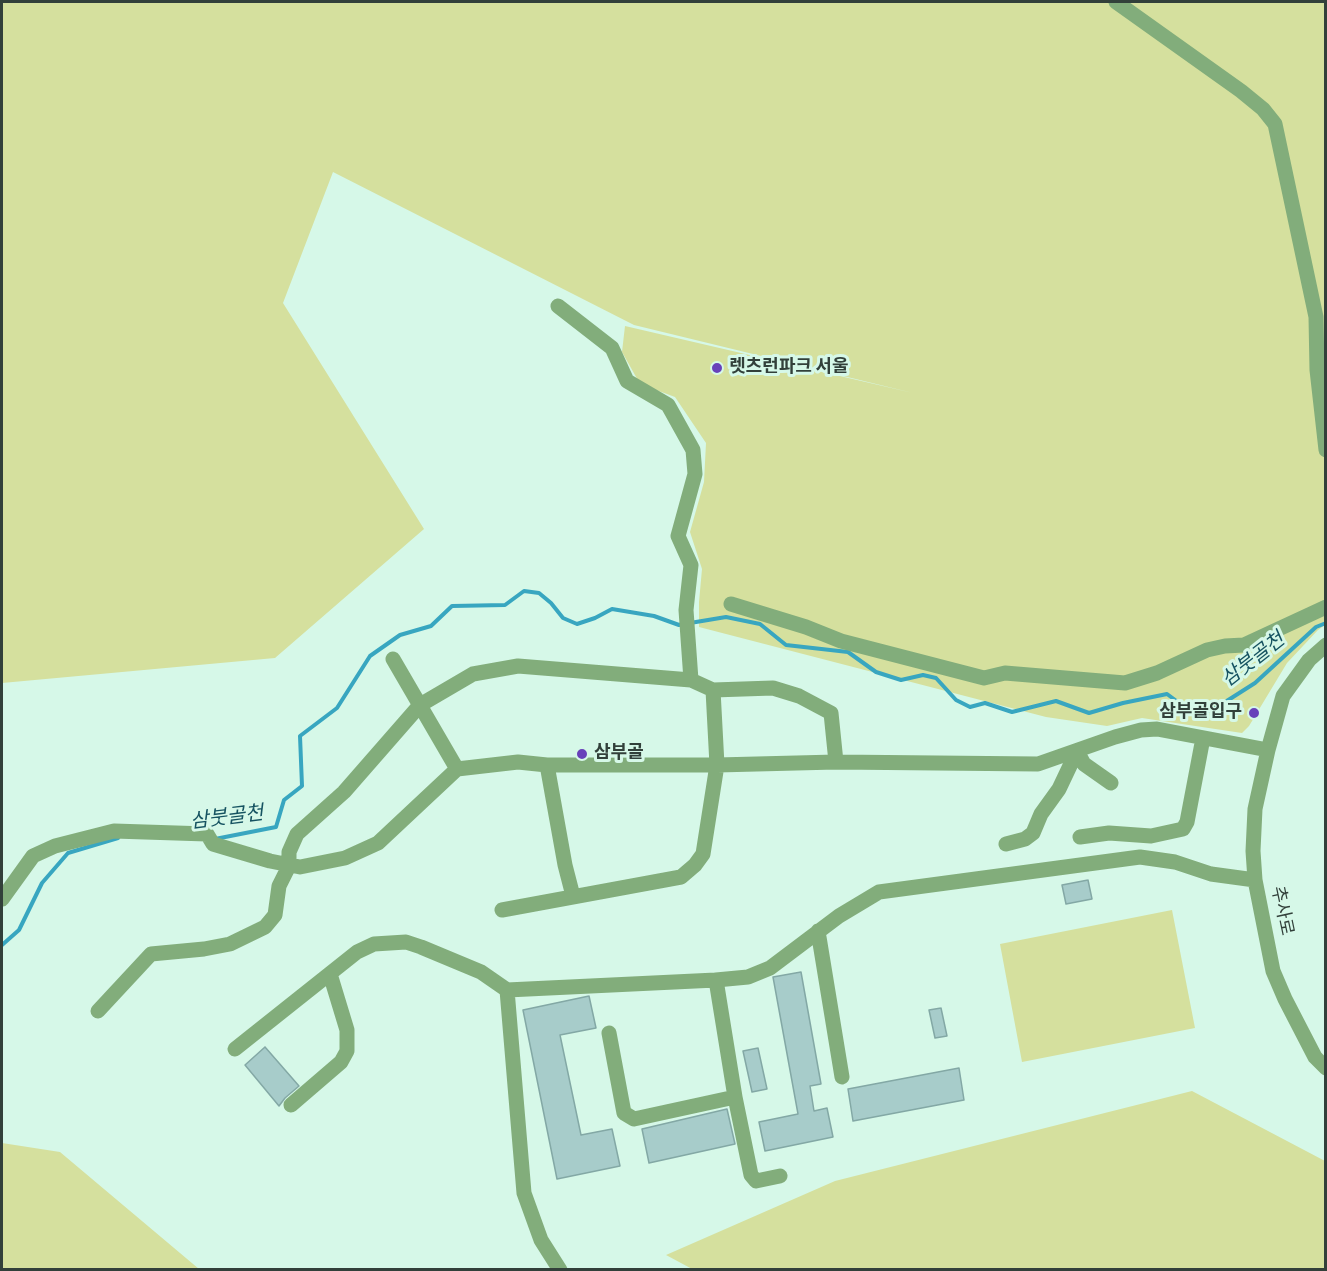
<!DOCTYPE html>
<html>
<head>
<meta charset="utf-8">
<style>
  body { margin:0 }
  #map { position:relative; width:1327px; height:1271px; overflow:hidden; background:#d6f8e8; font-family:"Source Sans 3",sans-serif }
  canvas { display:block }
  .frame { position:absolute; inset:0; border:3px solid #32403a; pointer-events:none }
</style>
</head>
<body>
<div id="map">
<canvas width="1327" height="1271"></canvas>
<div class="frame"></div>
</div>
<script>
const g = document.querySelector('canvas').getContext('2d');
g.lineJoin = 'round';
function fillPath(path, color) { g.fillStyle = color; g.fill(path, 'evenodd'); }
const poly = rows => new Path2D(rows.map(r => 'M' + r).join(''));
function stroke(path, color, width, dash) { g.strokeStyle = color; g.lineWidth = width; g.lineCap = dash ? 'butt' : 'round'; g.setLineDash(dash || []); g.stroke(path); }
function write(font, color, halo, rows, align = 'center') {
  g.font = font + ' "Source Sans 3","Noto Sans KR",sans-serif'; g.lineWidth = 6; g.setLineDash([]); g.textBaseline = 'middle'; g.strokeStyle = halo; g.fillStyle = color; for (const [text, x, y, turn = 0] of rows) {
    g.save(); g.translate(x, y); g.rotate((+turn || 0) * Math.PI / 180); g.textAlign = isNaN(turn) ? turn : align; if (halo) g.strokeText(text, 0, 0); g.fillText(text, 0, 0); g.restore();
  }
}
const green = poly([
  [2,2,1325,2,1325,625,1318,630,1287,663,1249,726,1242,733,1142,718,1107,726,1046,717,699,627,699,602,702,569,690,532,704,482,706,443,675,397,640,384,622,352,625,326,913,393,634,325,333,172,283,303,424,529,275,658,2,683],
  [1172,910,1195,1028,1022,1062,1000,944],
  [1192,1091,1325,1161,1325,1269,694,1270,666,1255,835,1181],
  [2,1143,60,1152,199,1269,2,1269]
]);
const stream = poly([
  [690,623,726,617,760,624,786,645,848,652,876,672,901,680,923,675,936,678,956,700,970,707,985,703,1012,712,1056,701,1089,713,1123,703,1167,694,1190,711,1211,711,1255,683,1316,627,1326,623],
  [215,839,276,827,284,800,302,786,300,736,337,708,370,656,400,635,431,626,452,606,505,605,524,591,539,593,551,603,563,618,577,624,595,618,612,609,654,616,679,625,683,624],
  [2,945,19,930,42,883,68,853,118,838]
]);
const building = poly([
  [1088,880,1092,899,1066,904,1062,885,1088,880],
  [801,972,821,1084,810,1086,814,1111,827,1108,833,1137,765,1151,759,1122,798,1114,773,977,801,972],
  [589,996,596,1028,560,1035,581,1135,612,1129,620,1166,557,1179,523,1010,589,996],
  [941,1008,947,1036,935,1038,929,1010,941,1008],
  [265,1047,299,1086,285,1098,279,1106,245,1065,265,1047],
  [758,1048,767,1089,752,1092,743,1051,758,1048],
  [959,1068,964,1100,853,1121,848,1089,959,1068],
  [727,1109,735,1144,649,1163,642,1129,727,1109]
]);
const minor = poly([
  [1116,2,1241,91,1263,109,1275,124,1316,317,1317,370,1326,450],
  [558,306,612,348,627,381,668,405,693,450,695,474,678,536,691,565,686,610,691,680],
  [731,604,806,627,841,641,984,678,1005,673,1125,683,1157,673,1207,650,1225,646,1244,645,1326,607],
  [1326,645,1309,660,1283,696,1268,750,1255,809,1253,851,1255,880,1273,971,1285,999,1315,1057,1326,1068],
  [393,659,457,769],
  [1077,751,1084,764,1111,783],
  [547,765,565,865,573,896],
  [1080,837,1109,833,1151,836,1183,829,1187,822,1203,738],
  [1006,844,1025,839,1033,833,1041,814,1059,789,1077,751],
  [2,899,33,856,55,846,114,831,207,834,213,844,270,861,300,867,345,858,378,843,457,769,518,762,547,765,717,765,836,762,1038,764,1115,737,1141,730,1157,729,1268,750],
  [502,910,681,877,695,865,703,854,717,765,713,690],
  [818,931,842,1077],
  [716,980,735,1097],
  [507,990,524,1193,541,1240,560,1270],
  [98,1011,151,954,204,949,230,944,265,927,275,915,279,886,289,866,289,852,297,834,344,792,420,705,473,674,518,666,691,680,713,690,773,688,799,696,831,713,836,762],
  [609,1033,624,1113,634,1119,735,1097,751,1175,756,1181,780,1176],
  [235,1049,357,952,374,944,406,942,421,947,481,972,507,990,716,980,748,977,770,968,839,916,879,892,1140,857,1175,862,1211,874,1255,880],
  [291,1105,341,1062,347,1051,347,1030,330,974]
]);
const markers = [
  [717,368,6,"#6841ba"],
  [1254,713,6,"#6841ba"],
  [582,754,6,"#6841ba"]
];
const poiNames = [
  ["렛츠런파크 서울",729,368],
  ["삼부골입구",1242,713,"right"],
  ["삼부골",594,754]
];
const streetNames = [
  ["추사로",1281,911,78]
];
const waterNames = [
  ["삼붓골천",1254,661,-38],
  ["삼붓골천",227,819,-7]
];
fillPath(green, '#d5e09e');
stroke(stream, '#38a6c0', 4);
fillPath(building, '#a7ccca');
stroke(building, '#83a8a5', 1.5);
stroke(minor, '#82ad7b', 15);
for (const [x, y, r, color] of markers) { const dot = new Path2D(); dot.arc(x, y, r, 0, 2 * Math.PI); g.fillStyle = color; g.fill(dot); stroke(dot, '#d6f8e8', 2); }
write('bold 18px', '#32403a', '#d6f8e8', poiNames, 'left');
write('18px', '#32403a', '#d6f8e8', streetNames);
write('italic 20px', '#165361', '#d6f8e8', waterNames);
</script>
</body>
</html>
